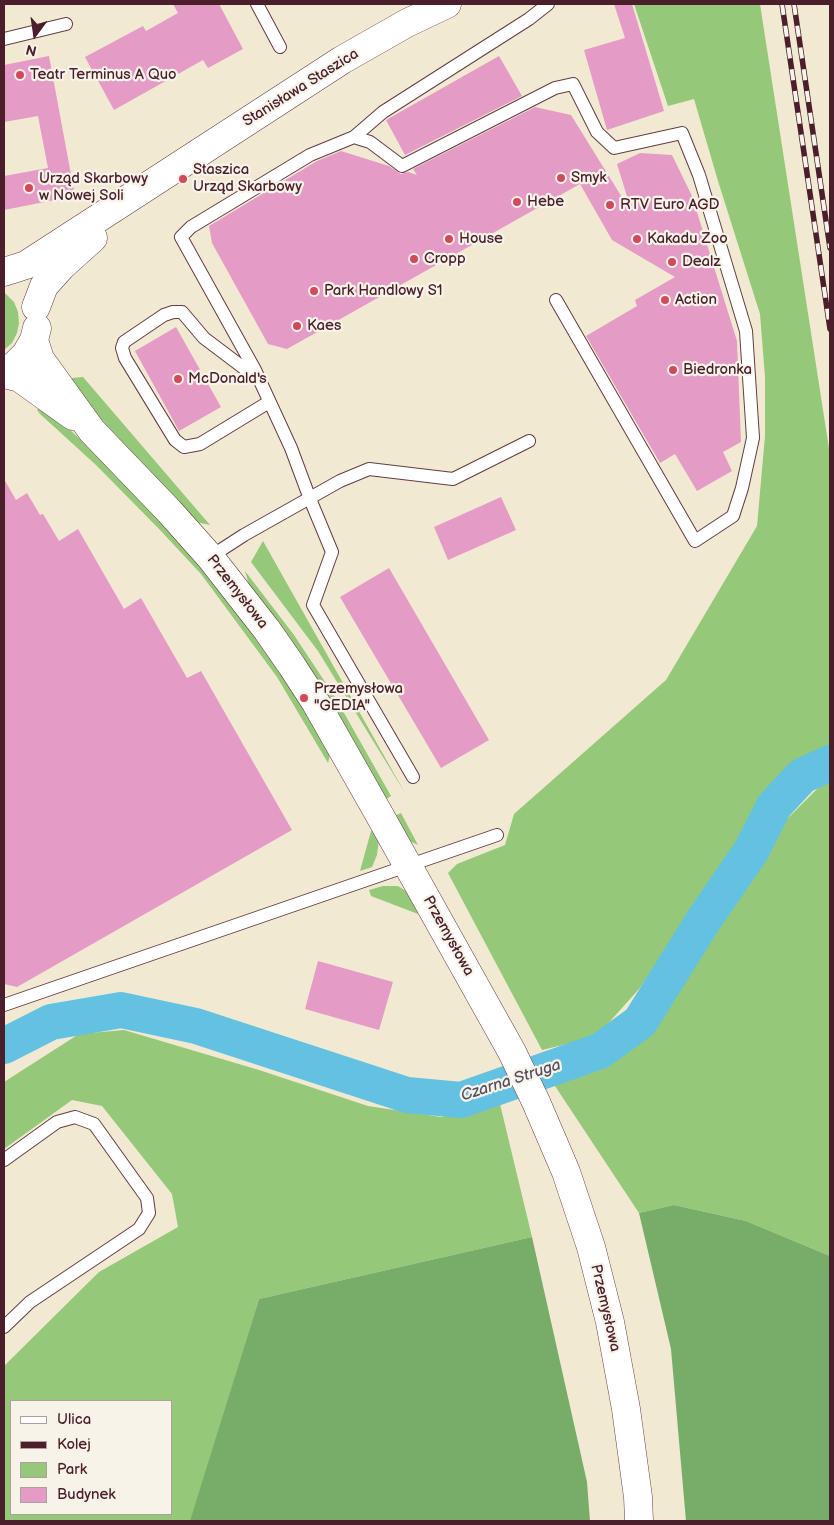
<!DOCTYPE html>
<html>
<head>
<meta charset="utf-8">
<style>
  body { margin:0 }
  #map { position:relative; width:834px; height:1525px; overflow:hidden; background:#f2e9d3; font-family:"Balsamiq Sans",sans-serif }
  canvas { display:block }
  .frame { position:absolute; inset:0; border:5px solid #4a1f2b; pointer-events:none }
  .legend { position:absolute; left:10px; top:1400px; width:162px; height:115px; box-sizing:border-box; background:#f7f3e8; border:1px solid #b29e9c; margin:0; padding:6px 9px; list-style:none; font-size:15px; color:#4a1f2b }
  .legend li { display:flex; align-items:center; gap:10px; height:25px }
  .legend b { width:25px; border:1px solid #b29e9c }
  .north { position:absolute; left:10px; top:10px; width:50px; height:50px; -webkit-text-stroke:4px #f7f3e8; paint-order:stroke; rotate:194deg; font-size:14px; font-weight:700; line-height:20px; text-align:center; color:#4a1f2b }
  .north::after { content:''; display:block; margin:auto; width:18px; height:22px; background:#4a1f2b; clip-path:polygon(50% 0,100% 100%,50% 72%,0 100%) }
</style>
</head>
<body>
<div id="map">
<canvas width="834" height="1525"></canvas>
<div class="frame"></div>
<ul class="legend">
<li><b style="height:6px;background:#fff"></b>Ulica</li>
<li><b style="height:6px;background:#4a1f2b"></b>Kolej</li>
<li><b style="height:14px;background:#95c879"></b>Park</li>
<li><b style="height:14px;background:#e49bc6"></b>Budynek</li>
</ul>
<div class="north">N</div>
</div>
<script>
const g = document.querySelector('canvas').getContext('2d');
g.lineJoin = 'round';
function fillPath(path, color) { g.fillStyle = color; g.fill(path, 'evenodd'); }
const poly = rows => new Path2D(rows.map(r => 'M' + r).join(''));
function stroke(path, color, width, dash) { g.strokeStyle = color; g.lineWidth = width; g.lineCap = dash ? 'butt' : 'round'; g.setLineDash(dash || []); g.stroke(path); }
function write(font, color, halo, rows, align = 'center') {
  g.font = font + ' "Balsamiq Sans",sans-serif'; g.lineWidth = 4.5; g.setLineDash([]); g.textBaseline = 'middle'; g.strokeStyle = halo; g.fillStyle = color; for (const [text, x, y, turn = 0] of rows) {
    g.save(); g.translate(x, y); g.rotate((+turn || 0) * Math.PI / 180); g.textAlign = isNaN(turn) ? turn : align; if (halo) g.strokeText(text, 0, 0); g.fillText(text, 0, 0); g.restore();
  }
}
const green = poly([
  [634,4,760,4,830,455,830,748,785,772,731,858,639,989,596,1037,542,1050,448,873,457,864,505,845,514,814,666,680,757,526,765,436,765,377,760,314,718,181,694,99,668,106],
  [4,292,14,302,18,312,19,323,17,333,12,343,4,350],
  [83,377,210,525,196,522,67,382,72,378],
  [42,403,146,502,228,594,277,663,331,751,328,763,277,677,201,574,160,530,96,465,40,414,37,410],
  [263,541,405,793,318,651,251,562],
  [245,571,294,635,335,697,391,796,385,800,250,589],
  [830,781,830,1256,746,1221,674,1205,639,1213,553,1083,624,1053,663,1014,780,826,823,783],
  [401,813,418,845,406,839,394,816],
  [375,830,379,840,377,855,372,867,360,871,371,831],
  [383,886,398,886,409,893,423,912,418,914,371,896,369,890],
  [124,1030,259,1070,368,1106,441,1117,500,1104,532,1237,259,1299,191,1521,4,1521,4,1366,99,1272,178,1227,172,1194,102,1106,72,1100,4,1149,4,1082,79,1034],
  [11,1401,171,1401,171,1514,11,1514]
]);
const forest = poly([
  [674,1205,746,1221,830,1256,830,1521,686,1521,671,1349,639,1213],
  [532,1237,587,1482,590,1521,190,1521,259,1299]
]);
const river = poly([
  [4,1046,51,1022,121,1010,196,1026,407,1095,461,1100,600,1051,640,1022,703,921,751,851,774,806,802,776,830,763]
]);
const building = poly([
  [173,4,219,4,243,49,208,68,203,60,114,110,85,57,143,26,146,31,178,13],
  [614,4,632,4,664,111,607,130,584,50,625,38],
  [49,56,75,196,4,210,4,176,48,168,38,116,4,122,4,65],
  [499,56,522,96,405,155,386,120],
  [535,107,571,115,628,207,630,206,617,164,640,153,672,155,692,196,737,341,741,442,723,452,732,471,697,491,675,454,660,463,586,336,637,306,635,300,675,277,612,240,580,184,287,349,268,344,212,243,209,226,317,161,341,151,389,166,401,174,408,172,417,175,413,169],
  [176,327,221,407,179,431,135,351],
  [4,479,16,500,27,493,40,515,43,514,59,541,78,529,124,609,141,598,187,678,201,671,292,830,17,987,4,984],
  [501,497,516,530,448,560,434,527],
  [389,568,489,740,441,768,340,597],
  [318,961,393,982,379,1030,305,1009]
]);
const lane = poly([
  [257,4,280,47],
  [4,39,66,24],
  [354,137,383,112,529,19,548,4],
  [257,378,204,338,182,312,173,312,164,315,124,342,122,348,125,358,175,440,184,447,200,444,269,402],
  [210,557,244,535,340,481,369,469,453,479,529,441],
  [413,777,313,605,332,552,310,499,291,448,255,370,181,237,191,227,310,155,354,137,370,142,402,166,555,88,573,84,597,132,614,148,682,133,699,175,746,331,753,438,742,488,733,516,695,541,556,300],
  [4,1005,497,835],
  [4,1160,57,1122,75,1117,94,1124,147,1198,149,1213,139,1229,30,1302,4,1327]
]);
const secondary = poly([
  [4,272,26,265,342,60,407,23,447,4],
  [36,307,44,286,62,266,93,238],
  [34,340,40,359,92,431,169,511,210,557,267,630,292,666,316,703,379,814,512,1052,536,1102,566,1172,591,1247,610,1322,626,1409,638,1497,639,1521],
  [4,370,14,366,26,354,34,340,37,328],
  [4,374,20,378,73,416]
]);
const rail = poly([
  [782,4,830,329],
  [794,4,830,248]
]);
const markers = [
  [20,75,5,"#d1495b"],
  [561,178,5,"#d1495b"],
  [183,179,5,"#d1495b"],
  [29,188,5,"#d1495b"],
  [517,202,5,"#d1495b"],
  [610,205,5,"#d1495b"],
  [449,239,5,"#d1495b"],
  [637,239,5,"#d1495b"],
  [414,259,5,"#d1495b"],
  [672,262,5,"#d1495b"],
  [314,291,5,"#d1495b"],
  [665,300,5,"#d1495b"],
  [297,326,5,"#d1495b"],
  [673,370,5,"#d1495b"],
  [178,379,5,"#d1495b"],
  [304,698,5,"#d1495b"]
];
const poiNames = [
  ["Teatr Terminus A Quo",30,75],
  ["Staszica",193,170],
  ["Urząd Skarbowy",193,187],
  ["Smyk",571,178],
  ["Urząd Skarbowy",39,179],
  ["w Nowej Soli",39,196],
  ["Hebe",527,202],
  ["RTV Euro AGD",620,205],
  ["House",459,239],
  ["Kakadu Zoo",647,239],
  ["Cropp",424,259],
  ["Dealz",682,262],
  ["Park Handlowy S1",324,291],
  ["Action",675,300],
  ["Kaes",307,326],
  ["Biedronka",683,370],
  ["McDonald's",188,379],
  ["Przemysłowa",314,689],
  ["\"GEDIA\"",314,706]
];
const streetNames = [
  ["Stanisława Staszica",301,88,-32],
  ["Przemysłowa",237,592,52],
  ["Przemysłowa",448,936,61],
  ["Przemysłowa",605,1308,77]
];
const waterNames = [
  ["Czarna Struga",511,1081,-18]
];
fillPath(green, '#95c879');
fillPath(forest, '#78ac69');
stroke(river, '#63c2e2', 36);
fillPath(building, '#e49bc6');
stroke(lane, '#633d44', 14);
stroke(secondary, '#633d44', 29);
stroke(lane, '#fff', 12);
stroke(secondary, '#fff', 28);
stroke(rail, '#4a1f2b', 5.5);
stroke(rail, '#f7f3e8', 4, [11]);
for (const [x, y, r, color] of markers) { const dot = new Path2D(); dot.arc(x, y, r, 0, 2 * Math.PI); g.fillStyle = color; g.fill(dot); stroke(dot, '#f7f3e8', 2); }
write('15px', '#4a1f2b', '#f7f3e8', poiNames, 'left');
write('15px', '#4a1f2b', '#f7f3e8', streetNames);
write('italic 16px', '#525062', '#f7f3e8', waterNames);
</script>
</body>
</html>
